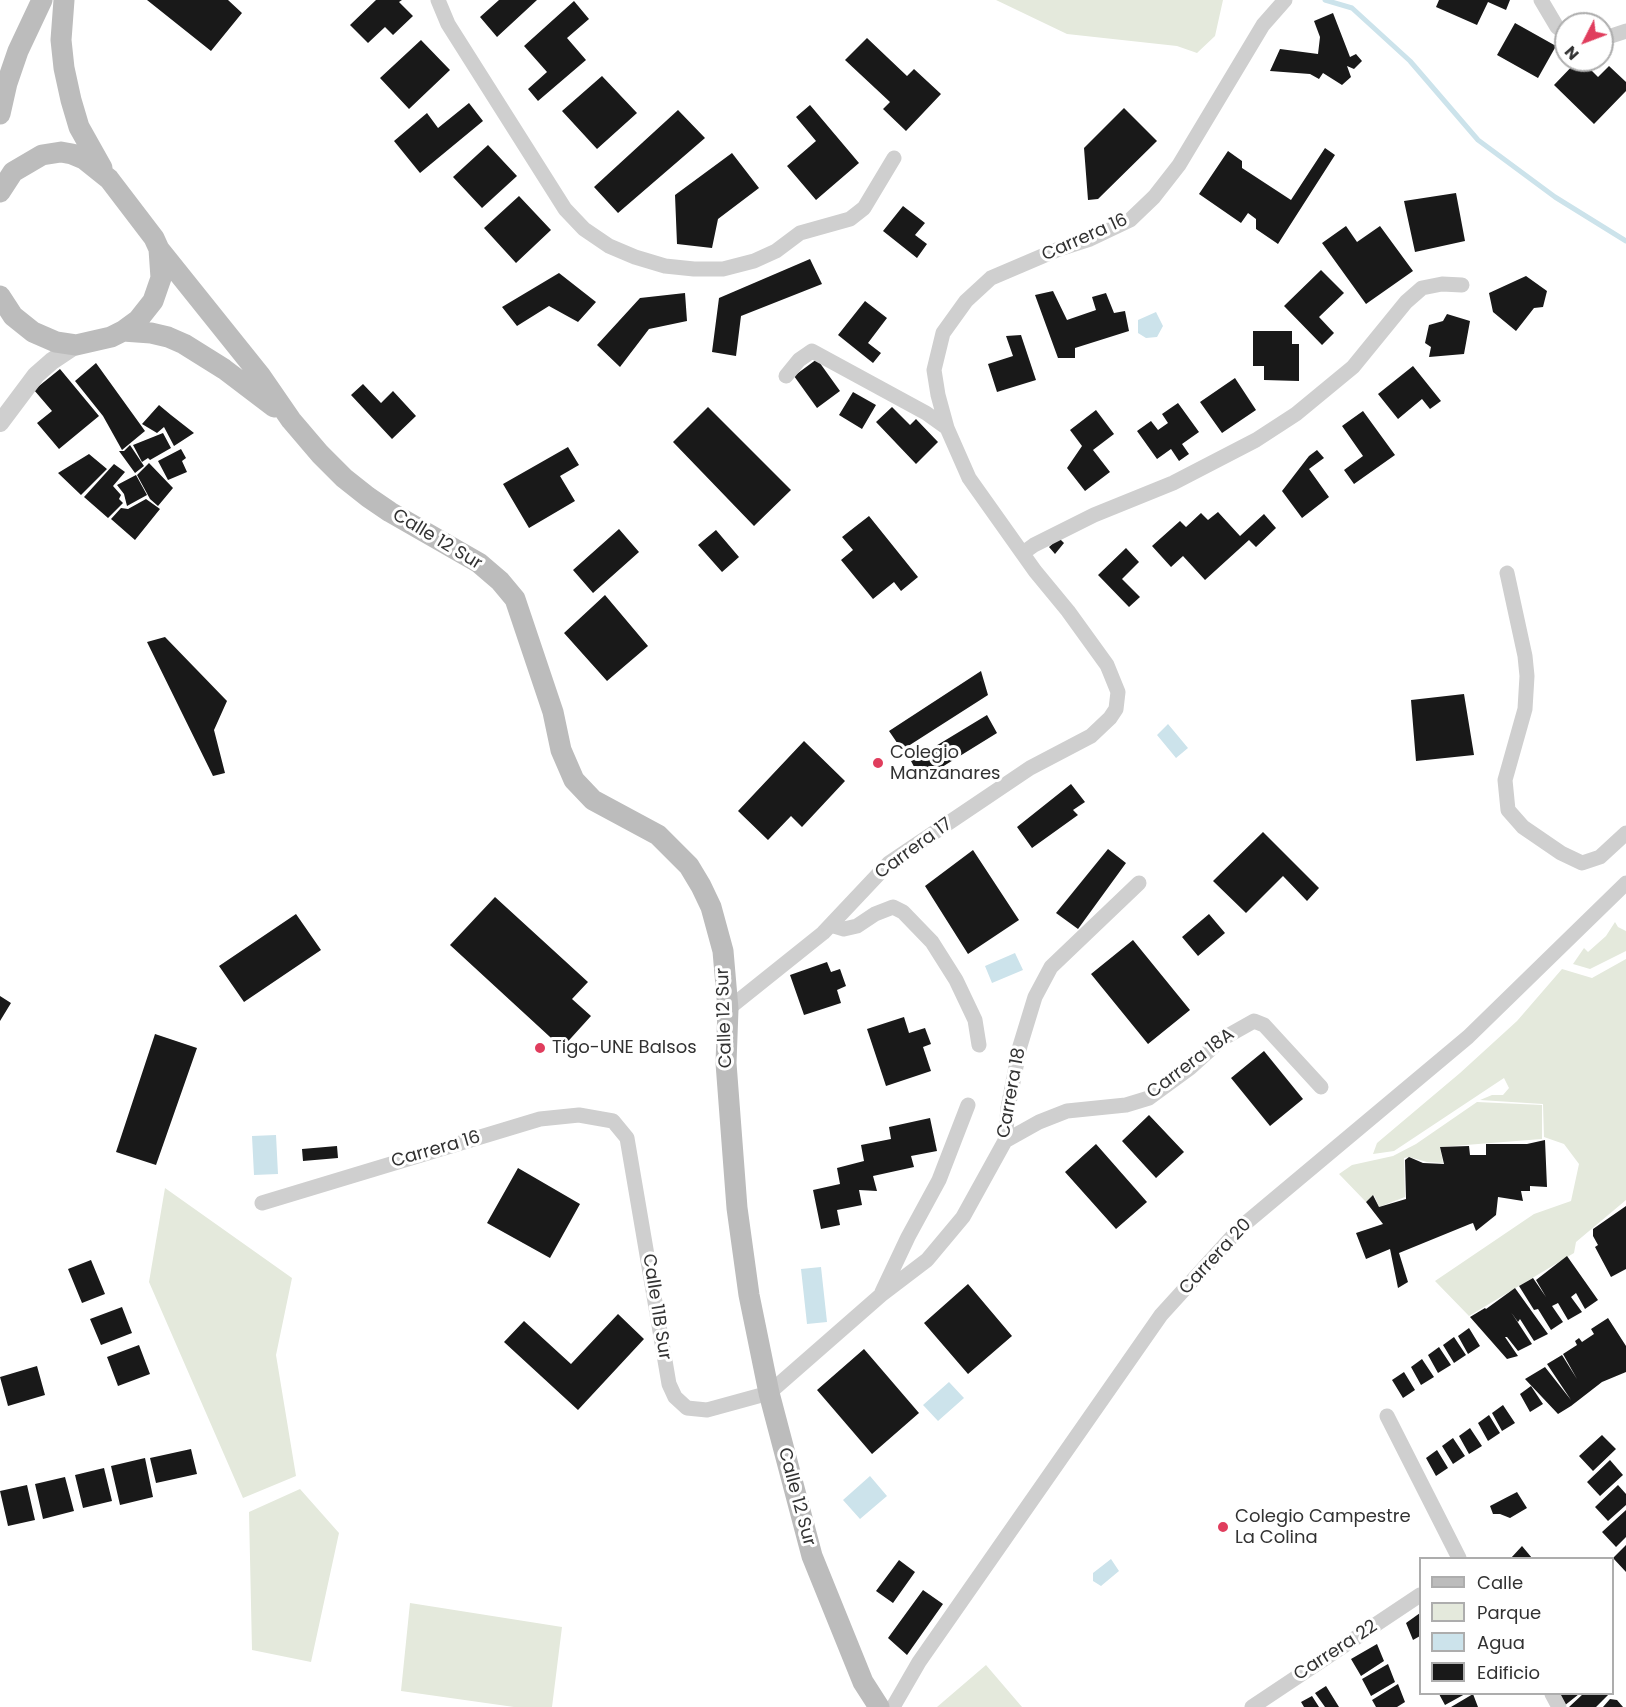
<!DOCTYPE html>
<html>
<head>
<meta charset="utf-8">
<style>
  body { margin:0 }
  #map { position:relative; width:1626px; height:1707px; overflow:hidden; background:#fff; font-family:Poppins,sans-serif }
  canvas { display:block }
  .legend { position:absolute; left:1419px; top:1557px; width:195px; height:138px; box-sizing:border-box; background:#fff; border:2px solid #adadad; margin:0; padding:8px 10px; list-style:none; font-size:18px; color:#323232 }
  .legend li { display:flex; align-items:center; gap:12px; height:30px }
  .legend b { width:30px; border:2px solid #adadad }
  .north { position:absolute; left:1554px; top:12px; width:60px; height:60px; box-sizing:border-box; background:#fff; border:2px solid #adadad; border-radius:50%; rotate:228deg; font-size:16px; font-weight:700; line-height:24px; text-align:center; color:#323232 }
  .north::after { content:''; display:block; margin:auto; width:21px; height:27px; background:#e03d5d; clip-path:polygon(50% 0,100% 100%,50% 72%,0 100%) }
</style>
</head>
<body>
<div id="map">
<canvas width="1626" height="1707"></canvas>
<ul class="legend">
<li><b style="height:8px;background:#bcbcbc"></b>Calle</li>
<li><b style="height:16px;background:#e4e9dc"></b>Parque</li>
<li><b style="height:16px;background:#cce3eb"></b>Agua</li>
<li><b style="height:16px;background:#191919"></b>Edificio</li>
</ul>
<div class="north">N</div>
</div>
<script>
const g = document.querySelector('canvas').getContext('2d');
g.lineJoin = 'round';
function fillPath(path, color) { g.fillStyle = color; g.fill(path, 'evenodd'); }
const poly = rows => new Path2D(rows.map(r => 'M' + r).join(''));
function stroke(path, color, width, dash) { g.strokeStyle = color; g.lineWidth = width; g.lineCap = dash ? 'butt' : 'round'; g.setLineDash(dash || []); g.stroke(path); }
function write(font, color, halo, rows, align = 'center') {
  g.font = font + ' Poppins,sans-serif'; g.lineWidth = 6; g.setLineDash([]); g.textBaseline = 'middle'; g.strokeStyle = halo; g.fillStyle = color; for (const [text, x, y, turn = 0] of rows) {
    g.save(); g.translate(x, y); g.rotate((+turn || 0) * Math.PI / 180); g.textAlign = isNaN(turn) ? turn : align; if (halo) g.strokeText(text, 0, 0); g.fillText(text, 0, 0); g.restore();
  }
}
const green = poly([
  [996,0,1223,0,1215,36,1197,53,1177,46,1067,34],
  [1615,922,1618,927,1626,931,1626,951,1590,969,1573,964,1584,948,1588,952,1606,936],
  [1626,959,1626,1200,1576,1242,1574,1253,1469,1316,1435,1281,1534,1214,1571,1201,1579,1164,1564,1144,1544,1137,1543,1104,1480,1100,1492,1095,1503,1095,1509,1088,1504,1078,1394,1151,1373,1154,1377,1143,1460,1073,1517,1021,1562,969,1592,978],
  [1477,1102,1542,1105,1542,1139,1440,1147,1443,1163,1427,1162,1409,1157,1404,1158,1405,1197,1379,1207,1374,1195,1366,1202,1339,1174,1352,1165,1393,1156,1416,1144],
  [165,1188,292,1278,276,1355,296,1476,243,1498,149,1282],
  [300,1489,339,1533,311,1662,252,1650,249,1512],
  [410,1603,562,1627,552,1707,514,1707,401,1691],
  [986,1665,1022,1707,937,1707]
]);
const water = poly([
  [1156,312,1163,326,1157,337,1146,338,1138,333,1138,320],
  [1168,724,1188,748,1176,758,1157,735],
  [1015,953,1023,970,992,983,985,966],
  [276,1135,278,1174,254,1175,252,1136],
  [821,1267,827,1322,807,1324,801,1269],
  [949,1382,964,1398,938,1421,923,1405],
  [870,1476,887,1496,860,1519,843,1500],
  [1111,1559,1119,1571,1101,1586,1093,1581,1093,1573]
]);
const stream = poly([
  [1325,0,1352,8,1410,61,1478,140,1555,197,1626,241]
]);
const building = poly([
  [147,0,228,0,242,13,211,51],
  [376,0,402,0,399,2,413,16,393,35,385,27,368,43,350,25],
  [499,0,537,0,497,37,480,17],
  [1439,0,1510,0,1506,10,1488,2,1477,25,1436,7],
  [574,1,589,19,567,38,586,60,538,101,528,89,547,72,524,46],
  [1333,13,1350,57,1356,54,1362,61,1354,69,1347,66,1351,77,1342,85,1323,73,1319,79,1310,74,1270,71,1280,49,1318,54,1320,37,1314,21],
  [1515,23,1556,46,1538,78,1497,55],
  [867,38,907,76,914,69,941,94,906,131,883,109,890,102,845,60],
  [421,40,450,70,409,109,380,78],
  [1578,60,1581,60,1598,77,1609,66,1626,82,1626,91,1594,124,1554,85],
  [602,76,637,113,597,149,562,111],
  [469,103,483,121,420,173,394,141,427,113,438,128],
  [810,105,859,163,816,200,787,166,816,141,796,117],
  [1124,108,1157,141,1098,199,1088,200,1084,148],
  [678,110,705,138,618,213,594,187],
  [488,145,517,176,482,208,453,177],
  [1325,148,1335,155,1278,244,1256,229,1256,219,1248,213,1241,223,1199,194,1228,151,1242,161,1242,168,1291,200],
  [732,153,759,188,718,219,712,248,677,244,675,195],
  [1456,193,1465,241,1415,252,1404,201],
  [519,196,551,230,516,263,484,228],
  [903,206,925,223,915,235,927,244,917,258,883,231],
  [1346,226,1357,242,1380,226,1413,271,1366,304,1322,243],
  [810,259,822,284,741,316,736,356,712,352,719,298],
  [1321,270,1344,293,1319,317,1334,333,1322,345,1284,306],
  [559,273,596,302,578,322,549,306,517,326,502,307],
  [1526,276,1547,291,1543,307,1534,308,1516,331,1493,312,1489,293],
  [1053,291,1067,320,1096,310,1092,297,1106,293,1114,313,1125,311,1129,331,1075,348,1075,358,1058,358,1035,295],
  [685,293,687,321,649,329,620,367,597,345,640,298],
  [865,301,887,318,868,343,881,353,873,363,838,335],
  [1447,314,1470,321,1464,354,1429,357,1431,347,1425,343,1429,325,1443,321],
  [1253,331,1292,331,1292,344,1299,344,1299,381,1264,380,1264,366,1253,366],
  [1021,335,1036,380,997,392,988,364,1013,356,1006,336],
  [817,359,840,391,817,408,794,376],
  [96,363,145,431,122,450,103,416,75,381],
  [1413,366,1441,401,1430,409,1422,399,1398,419,1378,394],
  [60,369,99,416,59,449,37,423,52,411,34,390],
  [1235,378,1256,410,1222,433,1200,402],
  [363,384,381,403,393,391,416,416,392,439,351,395],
  [853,392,876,405,862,429,839,415],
  [1178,403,1199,432,1182,444,1189,454,1179,461,1171,449,1157,459,1137,431,1151,421,1158,430,1168,423,1162,414],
  [159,405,171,415,194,433,174,446,164,427,157,433,142,424],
  [708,407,791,490,754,526,673,442],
  [892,407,910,425,916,419,938,442,916,464,876,422],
  [1096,410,1114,434,1093,450,1110,472,1085,491,1067,468,1082,446,1070,430],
  [1363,411,1395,455,1354,484,1344,470,1363,456,1342,426],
  [163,433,171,448,150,460,148,458,142,462,133,445],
  [130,445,144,466,135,473,119,451,124,451],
  [568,447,579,465,560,476,575,501,529,528,503,484],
  [181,449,186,458,182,461,187,472,168,480,158,461],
  [1317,450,1324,458,1309,469,1329,497,1302,518,1282,491,1309,456],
  [89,454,107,469,81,495,58,473],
  [149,463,173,488,158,506,150,499,137,475],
  [114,464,125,472,113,486,121,495,119,499,123,503,108,518,84,497],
  [136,475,147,495,127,506,124,494,117,485],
  [146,499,160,509,135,540,111,519,121,508,128,509],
  [1218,512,1240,536,1264,514,1276,528,1256,547,1249,540,1205,580,1183,556,1171,567,1152,546,1180,521,1186,527,1201,513,1208,520],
  [869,516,918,577,901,591,894,582,873,599,841,560,853,550,842,537],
  [619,529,639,552,593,593,573,570],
  [716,530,739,557,722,572,698,545],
  [1059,538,1064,543,1055,554,1049,547],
  [1126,548,1139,562,1122,579,1140,597,1129,607,1098,575],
  [605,595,648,646,607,681,564,633],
  [165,637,227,701,214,730,225,773,213,776,147,642],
  [981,671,988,695,902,750,889,731],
  [1464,694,1474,755,1416,761,1411,700],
  [987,715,997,733,921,780,911,761],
  [804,741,845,781,802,827,791,816,768,840,738,811],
  [1071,784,1085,802,1073,810,1078,815,1032,848,1017,827],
  [1263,832,1319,888,1307,901,1283,876,1246,913,1213,881],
  [1108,849,1126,863,1078,929,1056,913],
  [973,850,1019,920,968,954,925,886],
  [495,897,588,982,572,999,591,1016,562,1048,450,945],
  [296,914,321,950,244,1002,219,966],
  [1209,914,1225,933,1198,956,1182,937],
  [1133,940,1190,1010,1148,1044,1091,974],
  [827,962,831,972,840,969,846,986,837,990,841,1003,804,1015,790,975],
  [0,996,11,1003,0,1021],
  [904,1017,909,1033,925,1028,931,1044,923,1047,931,1071,886,1086,867,1029],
  [155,1034,197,1048,156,1165,116,1152],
  [1264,1051,1303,1099,1270,1126,1231,1078],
  [1149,1115,1184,1152,1156,1178,1122,1141],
  [930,1118,937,1151,911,1156,914,1167,873,1176,877,1191,859,1190,862,1205,837,1210,840,1225,821,1229,813,1190,840,1184,837,1168,864,1161,861,1145,891,1139,889,1127],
  [1545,1140,1547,1187,1530,1186,1530,1191,1521,1191,1523,1201,1498,1197,1496,1215,1476,1231,1473,1223,1470,1224,1399,1253,1408,1282,1398,1288,1390,1249,1366,1259,1356,1233,1383,1224,1366,1202,1373,1195,1379,1207,1406,1199,1405,1160,1409,1157,1423,1163,1444,1164,1440,1147,1469,1146,1470,1155,1486,1155,1486,1144,1527,1144],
  [1096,1144,1147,1202,1116,1229,1065,1172],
  [337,1146,338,1158,303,1161,302,1149],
  [518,1168,580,1204,550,1258,487,1223],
  [1626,1206,1626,1269,1611,1277,1595,1247,1598,1245,1593,1236,1593,1229],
  [1567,1256,1598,1300,1585,1309,1576,1293,1571,1297,1582,1312,1568,1320,1558,1303,1552,1306,1563,1322,1551,1330,1538,1309,1534,1310,1519,1286,1533,1278,1546,1297,1536,1280],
  [91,1260,105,1294,82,1303,68,1269],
  [968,1284,1012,1336,968,1374,924,1323],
  [1515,1288,1548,1334,1534,1341,1520,1319,1518,1322,1511,1312,1532,1344,1518,1351,1507,1337,1505,1337,1518,1356,1507,1359,1470,1317,1485,1308,1486,1309],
  [122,1307,132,1333,101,1345,90,1319],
  [618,1314,644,1339,578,1410,504,1342,524,1321,571,1364],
  [1608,1318,1626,1346,1626,1372,1602,1382,1571,1406,1558,1414,1525,1379,1545,1367,1571,1400,1547,1364,1562,1355,1577,1379,1563,1354,1577,1345,1575,1341,1579,1338,1582,1342,1594,1334,1591,1329],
  [1469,1328,1480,1346,1468,1354,1458,1336],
  [1454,1337,1466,1355,1454,1363,1443,1345],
  [139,1345,150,1374,118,1386,107,1357],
  [1439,1347,1451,1365,1438,1373,1428,1355],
  [864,1349,919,1413,872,1454,817,1390],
  [1422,1359,1434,1377,1421,1385,1411,1367],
  [37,1366,45,1395,8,1406,0,1377],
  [1404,1372,1415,1390,1403,1398,1392,1380],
  [1531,1386,1543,1404,1530,1412,1520,1394],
  [1503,1405,1515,1423,1502,1431,1492,1413],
  [1489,1415,1500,1433,1488,1441,1478,1423],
  [1470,1428,1482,1446,1469,1454,1459,1436],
  [1602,1435,1616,1449,1593,1471,1579,1456],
  [1453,1438,1465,1456,1453,1464,1442,1446],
  [191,1449,197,1474,156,1483,150,1458],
  [1437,1450,1448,1468,1436,1476,1426,1458],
  [145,1458,153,1497,120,1505,111,1466],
  [1610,1460,1623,1475,1600,1496,1587,1482],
  [104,1468,112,1501,83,1508,75,1475],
  [65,1477,74,1511,43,1519,35,1484],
  [27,1485,35,1520,8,1526,0,1491],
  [1618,1485,1626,1494,1626,1505,1608,1521,1595,1507],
  [1517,1492,1527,1508,1510,1518,1500,1514,1493,1514,1490,1506],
  [1626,1510,1626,1537,1616,1547,1602,1532],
  [1626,1545,1626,1572,1613,1558],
  [1522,1546,1532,1558,1511,1558],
  [899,1560,915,1572,893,1603,876,1591],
  [923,1590,943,1604,907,1655,888,1638],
  [1420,1613,1420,1636,1413,1640,1406,1623],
  [1377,1644,1384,1661,1361,1676,1351,1659],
  [1388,1664,1395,1682,1371,1696,1362,1679],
  [1398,1684,1405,1702,1397,1707,1376,1707,1372,1700],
  [1326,1686,1339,1707,1325,1707,1315,1693],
  [1439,1694,1465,1694,1445,1705],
  [1473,1694,1478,1707,1451,1707],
  [1556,1694,1579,1694,1564,1706],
  [1583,1694,1609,1694,1596,1707,1569,1707],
  [1312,1696,1319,1707,1304,1707,1301,1702],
  [1610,1699,1617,1700,1623,1707,1603,1707]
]);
const minor = poly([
  [438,0,448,24,565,209,584,229,609,246,635,257,665,266,694,269,723,269,754,261,776,251,800,233,850,219,864,208,894,158],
  [1541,0,1557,27,1566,33],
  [1602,39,1626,31],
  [786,376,799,360,812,351,926,413,947,428],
  [1023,553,1034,545,1094,515,1173,483,1256,440,1296,414,1353,367,1406,302,1422,288,1442,284,1462,285],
  [1507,573,1525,656,1527,676,1525,709,1505,780,1508,810,1523,827,1561,853,1582,863,1600,857,1626,833],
  [831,925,844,929,857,926,875,914,893,907,903,912,932,942,956,980,975,1020,979,1045],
  [728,1009,823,933,889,863,1030,768,1091,736,1110,718,1116,709,1118,692,1107,665,1068,611,1035,571,969,478,947,428,938,395,934,370,943,333,966,301,991,278,1059,249,1090,239,1130,220,1154,197,1179,165,1263,25,1285,0],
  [1005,1141,1039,1122,1067,1111,1126,1105,1149,1098,1190,1068,1222,1039,1254,1021,1264,1025,1321,1087],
  [262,1203,540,1119,579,1115,613,1121,627,1138,669,1384,675,1397,687,1408,707,1410,769,1393,881,1295,927,1260,963,1217,1005,1141,1008,1108,1020,1046,1035,997,1051,967,1139,883],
  [882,1292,908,1237,939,1180,968,1105],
  [1387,1416,1459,1558],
  [1552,1694,1559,1707],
  [893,1707,919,1662,1161,1315,1241,1227,1468,1037,1626,883],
  [1252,1707,1420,1595]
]);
const tertiary = poly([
  [0,423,36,375,52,361,76,345]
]);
const secondary = poly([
  [64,0,61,40,64,68,71,100,79,127,102,168],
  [0,114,7,83,18,51,42,0],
  [0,192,13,172,42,155,61,152,72,154,84,159,109,179,154,238,159,249,161,278,153,301,138,320,123,331,111,337,76,345,56,342,33,332,13,316,0,296],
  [159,249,260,375,291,420,320,454,344,478,368,497,390,512,479,563,500,581,515,599,553,712,561,750,574,780,593,800,658,835,689,866,701,886,711,907,723,951,728,1009,726,1063,737,1208,749,1295,769,1393,812,1556,863,1682,879,1707],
  [123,331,151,333,168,337,184,344,224,369,274,407]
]);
const markers = [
  [878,763,6,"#e03d5d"],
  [540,1048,6,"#e03d5d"],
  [1223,1527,6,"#e03d5d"]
];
const streetNames = [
  ["Carrera 16",1085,238,-24],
  ["Calle 12 Sur",437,540,31],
  ["Carrera 17",914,849,-36],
  ["Calle 12 Sur",725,1018,-92],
  ["Carrera 18A",1191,1064,-37],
  ["Carrera 18",1012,1093,-80],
  ["Carrera 16",436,1150,-16],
  ["Carrera 20",1216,1257,-47],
  ["Calle 11B Sur",656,1307,81],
  ["Calle 12 Sur",796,1497,75],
  ["Carrera 22",1336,1651,-33]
];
const poiNames = [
  ["Colegio",890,753],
  ["Manzanares",890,774],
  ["Tigo-UNE Balsos",552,1048],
  ["Colegio Campestre",1235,1517],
  ["La Colina",1235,1538]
];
fillPath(green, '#e4e9dc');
fillPath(water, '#cce3eb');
stroke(stream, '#cce3eb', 5);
fillPath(building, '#191919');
stroke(minor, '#cfcfcf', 15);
stroke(tertiary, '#cfcfcf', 18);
stroke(secondary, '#bcbcbc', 21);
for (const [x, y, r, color] of markers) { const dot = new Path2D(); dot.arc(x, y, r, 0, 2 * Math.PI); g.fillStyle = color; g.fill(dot); stroke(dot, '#fff', 2); }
write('18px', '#323232', '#fff', streetNames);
write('18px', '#323232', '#fff', poiNames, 'left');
</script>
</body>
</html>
